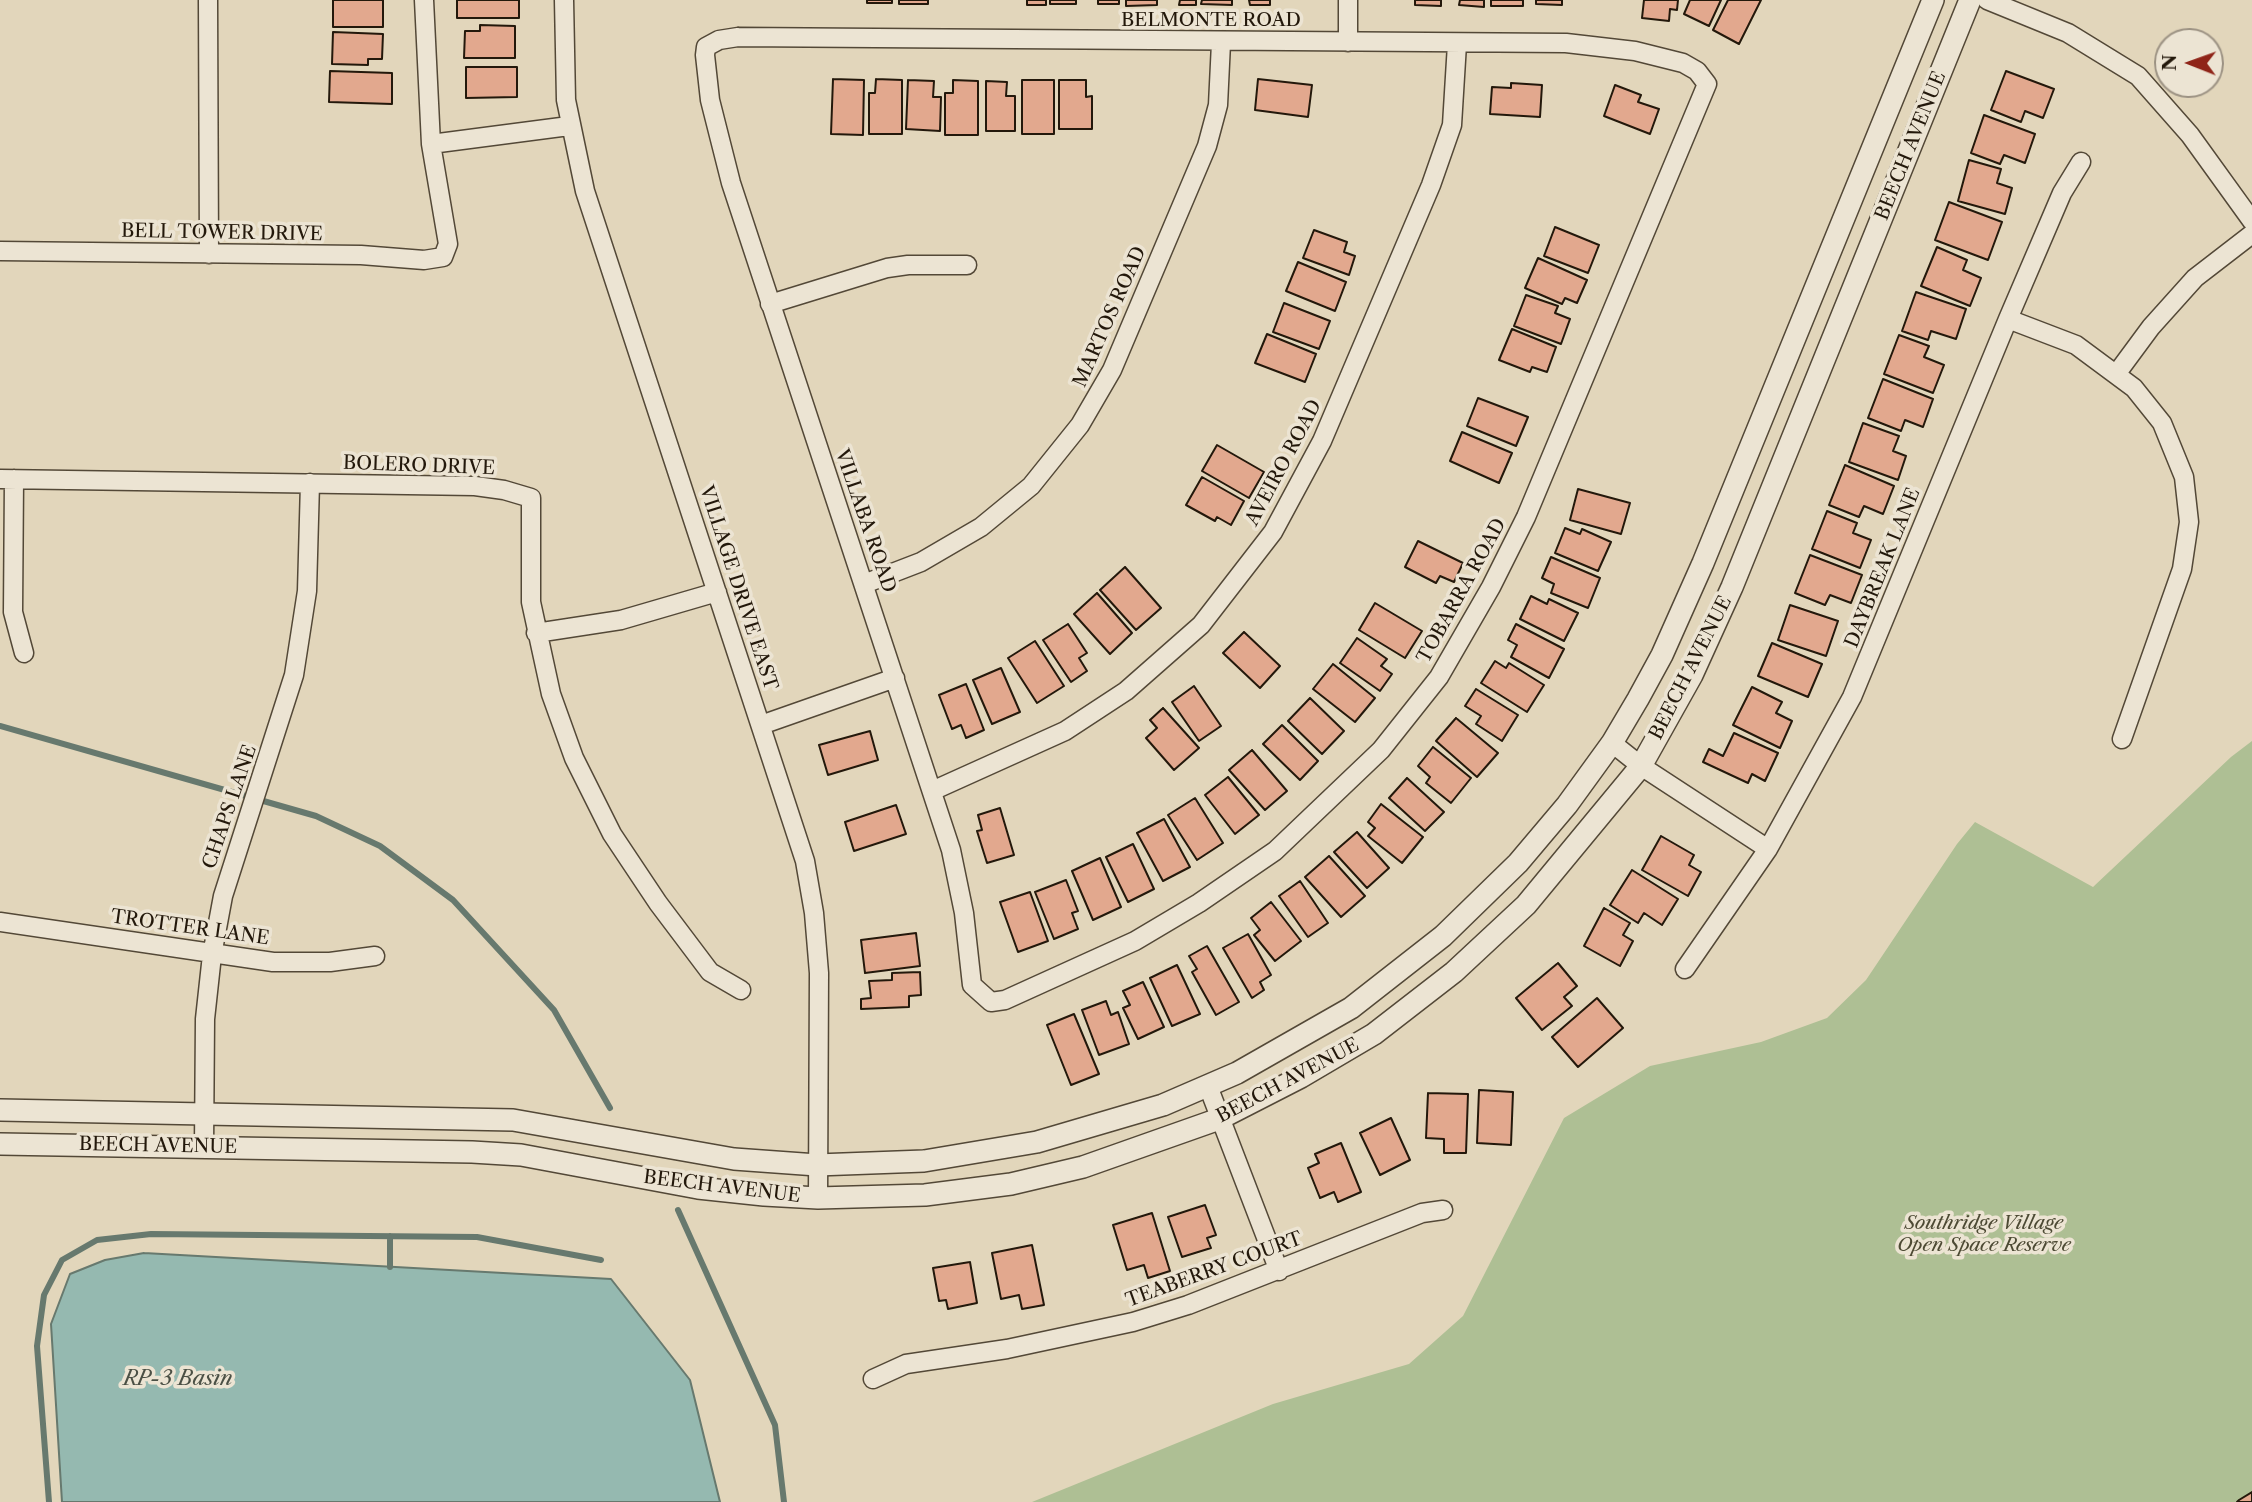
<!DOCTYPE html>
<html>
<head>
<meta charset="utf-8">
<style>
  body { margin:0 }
  #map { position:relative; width:2252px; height:1502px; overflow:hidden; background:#e2d6bb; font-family:"Libre Caslon Text",serif }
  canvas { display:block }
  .north { position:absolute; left:2154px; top:28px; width:70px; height:70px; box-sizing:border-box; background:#ece4d3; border:2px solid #9c9283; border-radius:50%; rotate:271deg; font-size:19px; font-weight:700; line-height:28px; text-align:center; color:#23180b }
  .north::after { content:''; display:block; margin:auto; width:24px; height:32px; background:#8f2418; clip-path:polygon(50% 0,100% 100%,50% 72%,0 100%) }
</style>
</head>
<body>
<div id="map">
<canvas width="2252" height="1502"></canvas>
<div class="north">N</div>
</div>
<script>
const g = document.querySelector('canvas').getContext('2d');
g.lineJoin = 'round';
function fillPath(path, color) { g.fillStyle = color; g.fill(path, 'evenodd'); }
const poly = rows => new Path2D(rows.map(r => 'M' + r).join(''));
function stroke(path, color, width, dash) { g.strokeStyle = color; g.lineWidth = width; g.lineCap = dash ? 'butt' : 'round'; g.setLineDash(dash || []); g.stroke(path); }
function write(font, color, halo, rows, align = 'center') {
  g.font = font + ' "Libre Caslon Text",serif'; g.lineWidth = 7; g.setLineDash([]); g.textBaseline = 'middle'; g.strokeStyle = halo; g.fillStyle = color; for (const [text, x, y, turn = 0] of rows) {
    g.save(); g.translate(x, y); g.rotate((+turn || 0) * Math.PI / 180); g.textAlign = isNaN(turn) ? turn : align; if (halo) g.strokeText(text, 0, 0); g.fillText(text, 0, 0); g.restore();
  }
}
const green = poly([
  [2252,741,2252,1502,1032,1502,1273,1404,1409,1364,1463,1316,1564,1118,1650,1066,1761,1042,1827,1018,1866,980,1957,844,1975,822,2093,887,2231,757]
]);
const water = poly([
  [144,1253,611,1279,690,1380,720,1502,62,1502,51,1324,70,1274,105,1260,144,1253]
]);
const stream = poly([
  [0,726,316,816,380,846,453,900,554,1010,610,1108],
  [678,1210,775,1425,784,1502],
  [390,1267,390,1236],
  [49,1502,37,1346,44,1295,62,1260,97,1240,151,1234,477,1237,601,1260]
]);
const building = poly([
  [333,0,383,0,383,27,333,27,333,0],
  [457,0,519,0,519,18,457,18,457,0],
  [867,0,892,0,892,3,867,3,867,0],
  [899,0,928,0,928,4,899,4,899,0],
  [1027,0,1046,0,1046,5,1027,5,1027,0],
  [1050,0,1076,0,1076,4,1050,4,1050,0],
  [1098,0,1119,0,1119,4,1098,4,1098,0],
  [1126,0,1157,0,1157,5,1126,6,1126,0],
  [1180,0,1196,0,1196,5,1179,5,1180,0],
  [1202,0,1232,0,1232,5,1201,4,1202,0],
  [1249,0,1270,0,1270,5,1250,5,1249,0],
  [1415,0,1441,0,1441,6,1415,5,1415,0],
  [1460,0,1484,0,1484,7,1459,5,1460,0],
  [1491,0,1523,0,1523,6,1491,6,1491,0],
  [1536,0,1562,0,1562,5,1536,4,1536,0],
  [1644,0,1678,0,1677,10,1670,9,1669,21,1642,18,1644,0],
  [1690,0,1721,0,1709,26,1684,14,1690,0],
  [1728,0,1761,0,1739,44,1713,30,1728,0],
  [480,25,515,26,515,58,464,58,465,31,480,31,480,25],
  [333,32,383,34,382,59,368,59,368,65,332,64,333,32],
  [466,67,517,67,517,97,466,98,466,67],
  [330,71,392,73,392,104,329,102,330,71],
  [2006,71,2054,89,2043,118,2025,111,2021,122,1991,110,2006,71],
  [833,79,864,80,863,135,831,134,833,79],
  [876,79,902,80,902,134,869,134,869,93,875,93,876,79],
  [1258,79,1312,85,1308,117,1255,110,1258,79],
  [908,80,934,81,933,97,941,97,940,131,906,129,908,80],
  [953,80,978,81,978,135,945,135,945,93,953,93,953,80],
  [1022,80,1054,80,1054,134,1022,134,1022,80],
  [1059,80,1086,80,1086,97,1092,96,1092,129,1059,129,1059,80],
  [986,81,1007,82,1006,96,1015,96,1015,131,986,131,986,81],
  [1511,83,1542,85,1540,117,1490,114,1492,87,1511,88,1511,83],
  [1615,85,1641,95,1638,102,1659,109,1650,134,1604,116,1615,85],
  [1984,115,2035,134,2025,163,2004,155,2000,164,1971,153,1984,115],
  [1969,160,2001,169,1997,183,2012,188,2005,214,1958,201,1969,160],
  [1949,202,2002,222,1988,260,1935,240,1949,202],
  [1555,227,1599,245,1588,273,1544,256,1555,227],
  [1314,230,1347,242,1344,252,1355,256,1349,275,1303,258,1314,230],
  [1937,247,1967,260,1963,270,1981,278,1970,306,1921,286,1937,247],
  [1538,258,1587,280,1577,303,1565,298,1562,304,1525,288,1538,258],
  [1298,262,1346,282,1335,311,1286,291,1298,262],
  [1916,292,1966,309,1956,339,1931,331,1928,340,1902,331,1916,292],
  [1526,295,1558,306,1555,313,1570,319,1561,344,1514,326,1526,295],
  [1284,303,1330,321,1319,349,1273,332,1284,303],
  [1512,329,1556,347,1547,372,1532,367,1530,372,1499,360,1512,329],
  [1267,334,1316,354,1305,382,1255,363,1267,334],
  [1899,335,1929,346,1924,357,1944,365,1933,393,1884,374,1899,335],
  [1883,379,1933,399,1923,427,1905,420,1901,431,1868,418,1883,379],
  [1478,398,1528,417,1516,446,1467,426,1478,398],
  [1863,423,1899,436,1893,451,1906,456,1898,480,1849,462,1863,423],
  [1462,432,1512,453,1499,483,1450,461,1462,432],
  [1217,445,1264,472,1249,498,1202,471,1217,445],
  [1845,465,1894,486,1883,514,1864,506,1859,517,1829,505,1845,465],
  [1202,477,1244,501,1231,525,1217,517,1215,521,1186,505,1202,477],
  [1578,489,1630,503,1621,534,1570,520,1578,489],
  [1827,511,1857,523,1853,533,1871,540,1860,568,1812,549,1827,511],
  [1565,528,1580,534,1582,529,1611,542,1598,571,1555,553,1565,528],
  [1418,541,1463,563,1454,582,1440,576,1436,583,1405,567,1418,541],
  [1810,555,1862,575,1851,603,1830,595,1825,605,1795,593,1810,555],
  [1551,557,1600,578,1588,608,1551,593,1554,584,1542,578,1551,557],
  [1125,567,1161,608,1136,630,1100,590,1125,567],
  [1097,593,1132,633,1110,654,1074,614,1097,593],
  [1531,596,1547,604,1549,599,1578,613,1564,641,1520,619,1531,596],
  [1375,603,1422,631,1405,658,1359,630,1375,603],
  [1790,605,1838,621,1826,656,1778,640,1790,605],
  [1068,624,1087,653,1079,658,1087,671,1071,682,1043,640,1068,624],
  [1516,624,1564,649,1549,678,1511,657,1517,645,1508,640,1516,624],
  [1244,632,1280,666,1260,688,1223,653,1244,632],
  [1357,638,1387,659,1381,666,1392,674,1380,691,1340,663,1357,638],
  [1035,641,1064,686,1037,703,1008,658,1035,641],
  [1772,643,1822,664,1808,697,1758,676,1772,643],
  [1495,661,1506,668,1509,663,1544,685,1527,712,1481,683,1495,661],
  [1333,664,1375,698,1355,722,1313,689,1333,664],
  [1001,668,1020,712,992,724,973,680,1001,668],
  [966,684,984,730,966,738,961,725,952,729,939,695,966,684],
  [1194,686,1221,726,1199,741,1172,702,1194,686],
  [1752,687,1782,702,1776,713,1792,721,1780,748,1733,725,1752,687],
  [1476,689,1518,715,1502,741,1476,724,1481,716,1465,706,1476,689],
  [1310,698,1344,731,1322,754,1288,721,1310,698],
  [1163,708,1199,748,1174,770,1146,738,1157,728,1150,720,1163,708],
  [1456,718,1498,753,1477,777,1436,741,1456,718],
  [1282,725,1318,761,1300,780,1263,744,1282,725],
  [870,731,878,760,828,775,819,745,870,731],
  [1734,733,1778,753,1765,781,1752,774,1748,783,1703,762,1709,749,1723,756,1734,733],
  [1433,747,1471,778,1451,803,1426,783,1430,777,1418,766,1433,747],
  [1252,750,1287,791,1265,810,1229,770,1252,750],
  [1228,777,1259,815,1235,834,1205,795,1228,777],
  [1407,778,1444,812,1425,831,1389,798,1407,778],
  [1195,798,1223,843,1197,860,1168,815,1195,798],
  [1381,804,1423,837,1402,863,1368,836,1375,828,1368,822,1381,804],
  [896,805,906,834,854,851,845,822,896,805],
  [1000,808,1014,855,987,863,977,831,982,830,978,815,1000,808],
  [1164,819,1190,867,1163,881,1137,833,1164,819],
  [1357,832,1389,868,1367,888,1334,852,1357,832],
  [1661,836,1694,855,1689,865,1701,872,1688,896,1642,870,1661,836],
  [1133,844,1154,889,1128,902,1106,857,1133,844],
  [1329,856,1365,896,1341,917,1305,877,1329,856],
  [1100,858,1121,907,1093,920,1072,871,1100,858],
  [1632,870,1678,899,1662,925,1644,913,1638,923,1610,905,1632,870],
  [1066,880,1078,911,1072,913,1078,929,1054,939,1035,892,1066,880],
  [1300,881,1328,923,1308,937,1279,896,1300,881],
  [1030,892,1048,941,1018,952,1000,902,1030,892],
  [1271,902,1301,941,1275,961,1254,935,1260,930,1251,918,1271,902],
  [1604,908,1630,923,1623,935,1633,941,1620,966,1584,946,1604,908],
  [916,933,920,966,865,973,861,940,916,933],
  [1248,934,1271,975,1260,982,1264,990,1252,998,1223,948,1248,934],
  [1207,946,1239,1002,1216,1015,1192,972,1197,969,1189,956,1207,946],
  [1558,963,1577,986,1564,997,1572,1006,1542,1030,1516,998,1558,963],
  [1177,965,1200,1014,1172,1026,1150,978,1177,965],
  [920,972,921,995,909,996,909,1007,861,1009,861,999,871,998,869,981,892,980,892,973,920,972],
  [1143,982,1164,1027,1138,1039,1123,1008,1130,1005,1123,991,1143,982],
  [1597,998,1623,1028,1578,1067,1552,1037,1597,998],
  [1106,1001,1111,1015,1118,1012,1129,1044,1099,1055,1082,1010,1106,1001],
  [1074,1014,1099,1074,1071,1085,1047,1025,1074,1014],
  [1479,1090,1513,1092,1511,1145,1477,1143,1479,1090],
  [1428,1093,1468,1094,1466,1153,1444,1153,1444,1139,1426,1138,1428,1093],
  [1391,1118,1410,1160,1380,1175,1360,1133,1391,1118],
  [1341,1143,1361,1192,1338,1202,1334,1192,1320,1198,1308,1168,1319,1163,1315,1154,1341,1143],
  [1205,1205,1216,1235,1207,1238,1211,1248,1182,1257,1168,1217,1205,1205],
  [1152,1213,1170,1271,1148,1278,1144,1265,1127,1270,1113,1225,1152,1213],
  [1032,1245,1044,1305,1022,1309,1019,1295,1001,1299,992,1253,1032,1245],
  [970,1262,977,1303,948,1309,946,1300,939,1301,933,1268,970,1262],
  [2252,1492,2252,1502,2237,1502,2239,1500,2252,1492]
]);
const minor = poly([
  [208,0,209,254],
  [564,0,566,100,585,191,805,861,814,913,819,973,818,1198],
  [1987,0,2068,33,2138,76,2190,135,2252,221],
  [738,37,1566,43,1635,51,1683,63,1697,71,1707,84,1526,517,1491,587,1439,677,1381,750,1275,851,1199,903,1135,941,1005,1000,991,1002,972,985,964,913,951,850,731,183,710,100,705,55,706,47,719,40,738,37],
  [1348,42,1348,0],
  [431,144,569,126],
  [0,251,361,255,424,260,443,257,448,244,431,144,424,0],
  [770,304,887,268,908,265,967,265],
  [2008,319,2076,345,2134,388,2162,423,2184,477,2189,522,2182,569,2122,739],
  [2117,373,2151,327,2195,278,2252,234],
  [0,479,475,486,504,490,531,498,531,602,551,694,574,758,612,834,658,903,710,972,741,990],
  [14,479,13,612,24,653],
  [864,584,921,562,981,527,1031,486,1080,425,1112,370,1207,146,1218,105,1221,43],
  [536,633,621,620,717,592],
  [761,725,895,678],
  [1612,743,1641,766,1768,849],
  [932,791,1065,731,1126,691,1201,625,1273,532,1322,441,1431,185,1452,125,1457,44],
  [0,922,273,962,330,962,375,956],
  [1685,969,1768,849,1852,697,2008,319,2062,193,2081,162],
  [1208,1086,1279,1271],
  [204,1147,205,1019,212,955,223,896,294,675,307,591,310,483],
  [873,1379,906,1364,1007,1349,1133,1322,1188,1305,1422,1213,1443,1210]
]);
const tertiary = poly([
  [0,1110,513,1120,734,1159,817,1165,924,1161,1037,1142,1163,1105,1237,1073,1351,1008,1443,936,1518,863,1567,805,1612,743,1638,699,1662,655,1703,563,1933,0],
  [0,1144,472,1152,521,1155,698,1188,764,1195,818,1198,925,1195,1011,1184,1083,1167,1219,1119,1301,1077,1374,1034,1454,972,1526,905,1641,766,1692,675,1732,587,1970,0]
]);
const streetNames = [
  ["BELMONTE ROAD",1211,21],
  ["BEECH AVENUE",1911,146,-68],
  ["BELL TOWER DRIVE",222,233,1],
  ["MARTOS ROAD",1110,317,-66],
  ["AVEIRO ROAD",1284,463,-62],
  ["BOLERO DRIVE",419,466,2],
  ["VILLABA ROAD",865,521,71],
  ["DAYBREAK LANE",1883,568,-68],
  ["VILLAGE DRIVE EAST",738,588,72],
  ["TOBARRA ROAD",1462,591,-61],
  ["BEECH AVENUE",1691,668,-63],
  ["CHAPS LANE",230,807,-71],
  ["TROTTER LANE",190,928,8],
  ["BEECH AVENUE",1288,1081,-28],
  ["BEECH AVENUE",158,1146,1],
  ["BEECH AVENUE",722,1187,7],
  ["TEABERRY COURT",1214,1270,-20]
];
const parkNames = [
  ["Southridge Village",1984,1224],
  ["Open Space Reserve",1984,1246]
];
const waterNames = [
  ["RP-3 Basin",178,1379]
];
fillPath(green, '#aebf94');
fillPath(water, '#95b9b0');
stroke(water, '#67796e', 2);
stroke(stream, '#67796e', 6);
fillPath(building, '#e2a88e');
stroke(building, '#23180b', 2);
stroke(minor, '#534837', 21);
stroke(tertiary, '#534837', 24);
stroke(minor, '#ece4d3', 18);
stroke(tertiary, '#ece4d3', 21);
write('19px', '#23180b', '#ece4d3', streetNames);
write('italic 19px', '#4d4a34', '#ece4d3', parkNames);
write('italic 21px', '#4b5045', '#ece4d3', waterNames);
</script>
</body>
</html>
